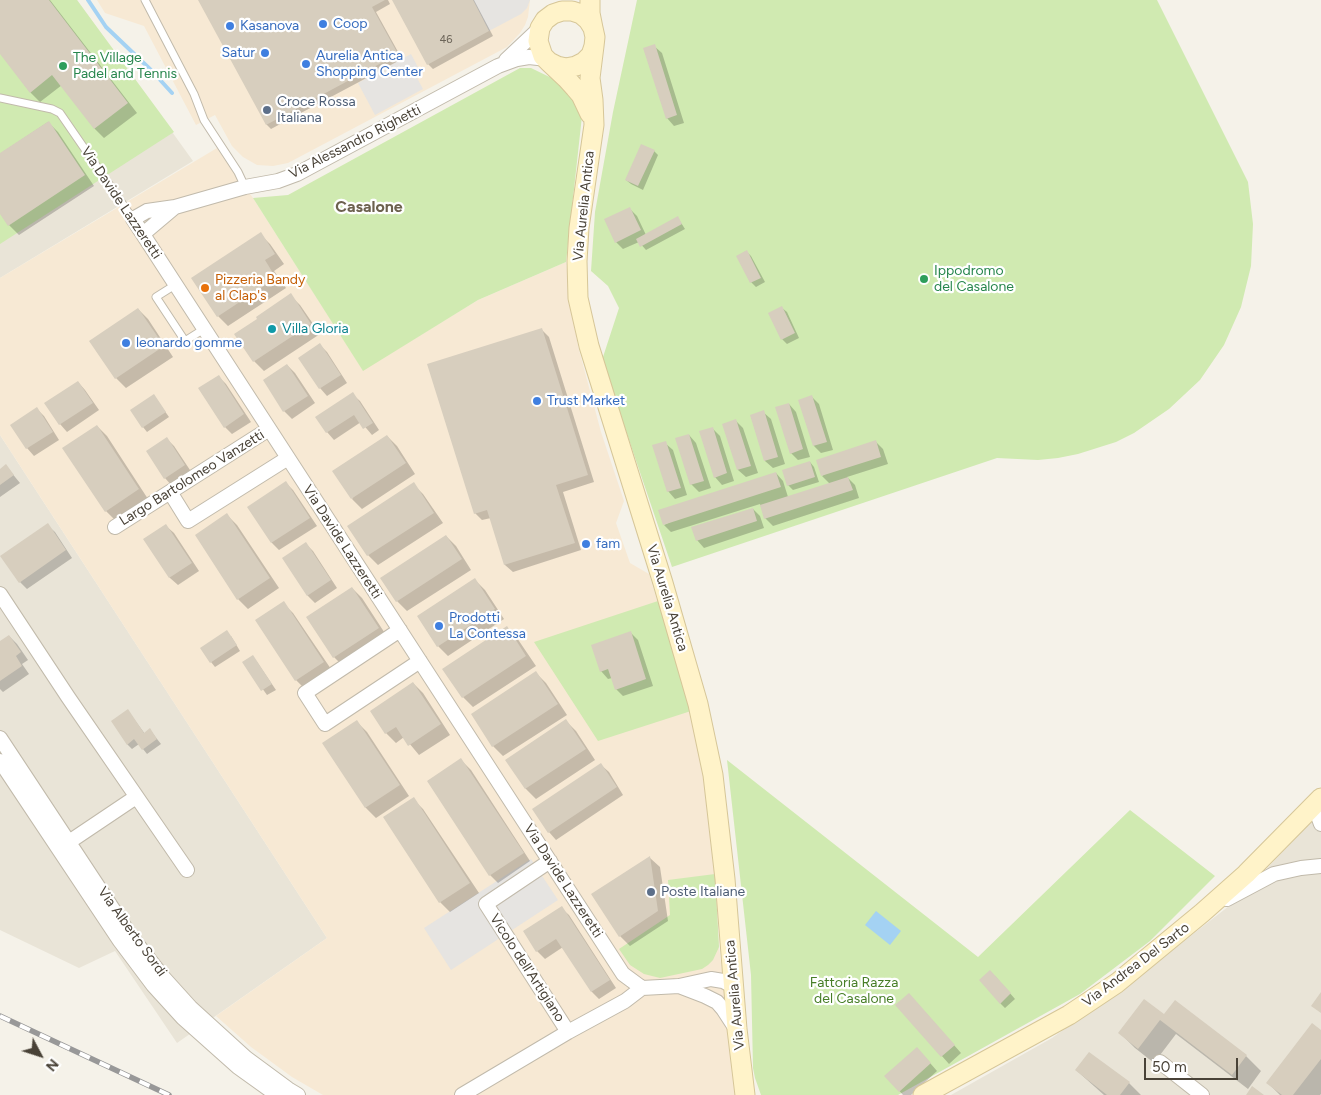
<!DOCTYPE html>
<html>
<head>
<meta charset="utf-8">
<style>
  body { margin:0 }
  #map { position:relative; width:1321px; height:1095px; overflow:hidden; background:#f5f2e9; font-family:Figtree,sans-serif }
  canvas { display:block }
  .north { position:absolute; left:15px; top:1030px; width:50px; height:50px; -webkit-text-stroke:4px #fff; paint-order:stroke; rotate:130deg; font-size:14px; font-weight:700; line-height:20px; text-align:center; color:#494237 }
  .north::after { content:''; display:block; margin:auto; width:18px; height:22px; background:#494237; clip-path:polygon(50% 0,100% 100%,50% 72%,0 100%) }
  .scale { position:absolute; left:1144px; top:1058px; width:94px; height:22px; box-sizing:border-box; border:2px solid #494237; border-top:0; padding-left:6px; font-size:15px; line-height:18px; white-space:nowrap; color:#494237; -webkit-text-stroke:4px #fff; paint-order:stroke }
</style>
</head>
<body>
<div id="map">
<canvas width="1321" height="1095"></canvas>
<div class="north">N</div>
<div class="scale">50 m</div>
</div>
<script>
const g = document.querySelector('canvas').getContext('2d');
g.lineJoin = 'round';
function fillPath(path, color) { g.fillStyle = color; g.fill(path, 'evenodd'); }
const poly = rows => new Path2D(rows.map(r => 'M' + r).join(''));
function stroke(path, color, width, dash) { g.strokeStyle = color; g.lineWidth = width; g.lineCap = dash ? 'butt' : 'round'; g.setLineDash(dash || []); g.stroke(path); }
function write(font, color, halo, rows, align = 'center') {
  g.font = font + ' Figtree,sans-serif'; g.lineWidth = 4.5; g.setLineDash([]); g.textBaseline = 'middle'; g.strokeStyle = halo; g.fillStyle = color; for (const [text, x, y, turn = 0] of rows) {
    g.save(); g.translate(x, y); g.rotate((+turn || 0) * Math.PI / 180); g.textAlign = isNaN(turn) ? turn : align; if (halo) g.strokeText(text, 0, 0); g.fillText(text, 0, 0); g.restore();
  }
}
const residential = poly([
  [0,0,77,0,193,161,0,278],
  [0,435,327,938,177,1043,115,951,79,968,0,930],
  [1321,811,1321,1095,951,1095,1052,1038,1143,973,1238,899]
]);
const commercial = poly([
  [97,0,530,0,528,17,525,25,520,33,507,47,288,163,273,166,257,165,243,157,232,146,215,115,196,125,144,26,105,13],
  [217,148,253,198,363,370,478,300,566,262,573,319,579,350,601,432,624,501,616,523,630,563,649,574,691,711,706,780,715,874,719,947,738,1095,323,1095,292,1077,251,1047,216,1016,327,938,0,435,0,278]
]);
const green = poly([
  [0,0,77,0,174,132,0,244],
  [637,0,1157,0,1248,182,1253,224,1251,266,1241,307,1224,345,1200,380,1169,409,1134,433,1116,442,1078,454,1058,458,1038,460,997,458,672,567,602,360,619,308,608,286,591,271,595,212,613,112],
  [520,68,531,68,562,83,568,87,582,116,566,262,478,300,363,371,253,198,288,195],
  [658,601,691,711,598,741,534,642],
  [727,760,978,957,1130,810,1215,876,1150,941,1080,994,898,1095,761,1095,755,1078,753,1068,751,975],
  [715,874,719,947,713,960,708,965,702,969,660,978,644,974,630,965,619,949,670,915,668,880]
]);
const parking = poly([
  [473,0,530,0,527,8,521,14,489,31],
  [411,54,421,73,416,76,423,89,375,115,358,83],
  [531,859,558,900,451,970,424,928]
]);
const water = poly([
  [876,911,901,931,890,945,865,925]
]);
const shadow = poly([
  [0,0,50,0,137,113,104,138,94,128,62,85,40,102,30,92,0,52],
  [200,0,388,0,390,4,376,12,402,59,271,129,267,125],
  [394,0,474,0,493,36,433,69,428,64],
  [654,46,662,53,684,123,674,126,667,118],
  [48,122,58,132,94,186,19,235,9,225,0,211,0,154],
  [654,151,658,155,643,190,631,184,626,180],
  [630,209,637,216,646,235,678,218,685,229,646,250,639,242,623,249,616,242],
  [260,234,270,244,284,264,274,271,286,288,228,326,218,316],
  [746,251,751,256,765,282,756,287,751,282,738,256],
  [290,295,300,305,320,334,264,371,254,361],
  [782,308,787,312,799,338,787,344,782,339],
  [138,309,148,319,173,357,126,388,116,378],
  [541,329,549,337,594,482,563,492,581,550,513,572,505,565,491,518,482,520,475,513],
  [320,345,327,352,347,383,327,396,320,388],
  [287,365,295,373,315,403,292,419,284,411,264,380],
  [218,376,226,384,251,422,232,434,225,427],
  [78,382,85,390,99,410,67,432,60,424],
  [352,394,360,401,379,430,372,435,361,422,334,440,327,432,317,417],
  [154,396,169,417,147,432,143,427],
  [812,397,819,404,833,450,821,453,814,446,800,401],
  [789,404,796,412,810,457,798,460,791,453],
  [37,409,44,416,59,440,34,456,27,448],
  [763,412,771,419,785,464,773,468,765,461,751,416],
  [736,421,743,428,758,473,746,477,738,470,724,424],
  [97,426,107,436,148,499,116,521,106,511],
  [712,428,720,436,734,481,722,485,715,477],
  [689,435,696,443,711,488,699,492,691,484],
  [387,436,397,446,415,474,362,509,352,499],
  [167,439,174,446,192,473,172,486,165,478],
  [876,442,883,449,888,464,847,477,855,485,859,498,773,526,765,518,760,504,671,532,664,525,776,473,783,481,788,497,830,484,822,476],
  [665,443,673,450,687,495,675,499,668,491],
  [810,462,814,467,819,482,793,490,788,485],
  [6,466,20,483,0,497,0,470],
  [286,483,293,490,317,526,279,550,272,543,249,507],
  [413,484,423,494,443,523,378,565,368,555,349,526],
  [753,509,760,516,764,528,704,548,697,540],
  [227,515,237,525,279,588,248,609,238,599],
  [47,525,55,532,72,558,27,589,20,582],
  [166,526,174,533,199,571,178,585,170,578,145,539],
  [446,536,456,546,471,570,407,611,397,601,382,578],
  [306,544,313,551,337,588,315,603,308,596,284,559],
  [475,580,485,590,504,619,448,656,438,646],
  [352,588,362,598,388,638,344,667,334,657],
  [283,603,293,613,333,672,306,690,296,680],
  [507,628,517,638,536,666,473,707,463,697],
  [631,633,638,640,653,686,623,696,616,689,612,678,608,679,601,671],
  [9,636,17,644,28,660,22,664,29,674,3,692,0,689,0,643],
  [231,636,240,651,215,667,211,662],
  [257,662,276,690,267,695,244,663],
  [536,673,546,683,567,715,503,756,493,746,473,715],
  [413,683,423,693,450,735,419,755,404,737,396,743,386,733],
  [128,711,145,734,150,730,161,744,147,754,139,744,132,749,127,744],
  [566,721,576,731,595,760,536,799,526,789,507,760],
  [357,722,367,732,409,796,376,818,366,808,324,744],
  [461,760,471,770,530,861,498,883,490,875,428,781],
  [601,765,609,772,623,795,556,840,549,832],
  [413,799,423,809,479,893,450,912,440,902],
  [650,858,660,867,668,921,630,946,620,936],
  [561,908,569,915,616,988,599,999,592,992,563,947,545,959,537,951,525,932],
  [995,976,1015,999,1005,1008,1000,1003],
  [916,1002,961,1053,949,1064,897,1005],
  [1175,1002,1246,1056,1261,1071,1248,1089,1176,1034,1154,1063,1135,1048,1120,1033,1165,1016],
  [1321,1032,1321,1094,1320,1095,1280,1095,1268,1083],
  [924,1056,937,1071,911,1095,903,1095,886,1076],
  [1076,1070,1129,1083,1141,1095,1104,1095]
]);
const stream = poly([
  [88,0,106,27,152,71,172,93]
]);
const building = poly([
  [0,0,49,0,128,103,94,129,52,75,30,93,0,54],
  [198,0,385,0,372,7,398,54,266,125],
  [392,0,473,0,489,31,427,65],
  [655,44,677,115,666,119,643,48],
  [49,121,85,175,8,226,0,214,0,153],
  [641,144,655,150,638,186,625,180],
  [630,207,641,230,615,243,604,219],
  [678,216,682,224,640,247,636,239],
  [261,232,275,254,265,260,276,278,217,317,191,278],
  [747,250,761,278,750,283,736,256],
  [291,293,311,324,253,362,234,334,257,319,256,317],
  [782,306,795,333,781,340,768,313],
  [138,308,164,346,115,379,89,341],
  [542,328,588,475,556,485,575,543,504,565,487,510,474,514,427,364],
  [320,343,341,375,319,389,298,358],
  [287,364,308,396,283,412,263,380],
  [219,375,244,414,224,428,198,388],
  [78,381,93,403,59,425,44,403],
  [353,392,373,423,363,429,354,415,326,433,315,417],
  [154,394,166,412,142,428,130,410],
  [812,395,827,442,813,446,798,400],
  [789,403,803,449,790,454,775,407],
  [37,407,53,432,26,449,10,425],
  [764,410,778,457,764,461,750,415],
  [736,419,751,466,737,470,722,424],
  [97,425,139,489,105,512,62,448],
  [713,427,727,473,714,478,699,431],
  [689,434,704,481,690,485,675,438],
  [387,435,406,463,351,499,332,471],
  [167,437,185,465,164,479,146,451],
  [876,440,881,457,821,476,816,460],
  [666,441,681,488,667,492,652,445],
  [810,461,815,477,787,486,782,470],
  [6,464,14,475,0,485,0,469],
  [776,472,781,487,663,525,658,510],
  [848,477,853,490,764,519,760,505],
  [286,481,310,518,271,543,247,507],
  [414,482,434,513,367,556,347,526],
  [753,508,757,521,696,541,691,527],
  [227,513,270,578,237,600,195,535],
  [48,523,66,550,19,583,0,556],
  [166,524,192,563,169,578,143,539],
  [446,535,462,559,396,602,380,578],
  [306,542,331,580,307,596,282,558],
  [475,578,495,609,437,647,417,616],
  [352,587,379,628,333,658,306,617],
  [284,601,324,662,295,681,255,620],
  [507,626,526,656,462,698,442,669],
  [227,630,237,645,210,663,200,648],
  [631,631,646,679,615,690,608,669,600,672,591,645],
  [9,635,21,652,16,656,22,666,0,681,0,641],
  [253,655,272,684,261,691,242,662],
  [536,671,558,704,492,747,471,714],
  [413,682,441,724,408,746,396,727,385,734,370,711],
  [128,709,144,733,150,728,157,739,142,750,134,739,127,745,111,721],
  [566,719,586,749,525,789,505,760],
  [357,720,400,785,365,808,322,743],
  [461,758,524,853,489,876,427,781],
  [601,763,617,787,548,833,532,809],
  [414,797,470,883,439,903,383,817],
  [650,856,658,911,619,937,591,894],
  [562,906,610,980,591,992,556,939,536,952,523,931],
  [990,970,1011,993,1000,1004,979,980],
  [1321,992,1321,1013,1311,1006],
  [909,993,955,1045,941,1057,895,1005],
  [1144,999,1164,1014,1175,1000,1247,1055,1232,1075,1160,1020,1138,1049,1118,1033],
  [1312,1023,1321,1030,1321,1059,1293,1095,1282,1095,1266,1083],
  [917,1047,931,1063,899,1092,884,1076],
  [1089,1052,1130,1082,1120,1095,1107,1095,1075,1070],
  [1252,1086,1264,1095,1246,1095]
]);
const lane = poly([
  [145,0,194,94,204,120,238,172,245,187],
  [0,98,52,109,60,113,133,219],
  [175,285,156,297,185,341,204,329]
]);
const street = poly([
  [547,59,529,57,517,59,498,66,297,174,278,181,245,187,175,207,147,211,133,219,623,974,642,988,679,986,711,979,723,981,733,986],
  [506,60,540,28],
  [143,234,175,207],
  [170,492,188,521,288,458],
  [115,527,269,429],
  [0,594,68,697,187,870],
  [400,630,305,693,325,724,420,661],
  [0,738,130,935,163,977,191,1008,246,1058,288,1089,298,1095],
  [0,761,120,941,153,985,183,1018,238,1067,277,1095],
  [1314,805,1321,824],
  [69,842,136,797],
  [550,861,486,904,568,1032],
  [1227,899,1274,874,1301,868,1321,866],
  [679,986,705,996,717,1002,723,1009,736,1029],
  [1160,1062,1202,1095],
  [462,1095,568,1032,625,1001,642,988]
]);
const secondary = poly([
  [590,0,590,13,593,28],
  [594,46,590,78,593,100,594,125,579,228,577,261,578,298,589,346,663,583,698,704,713,775,725,879,737,1029,745,1095],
  [549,62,557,66,566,68,576,66,584,62,591,55,594,46,595,37,593,28,588,20,581,14,572,11,562,11,553,14,545,20,540,28,538,41,543,56,549,62,566,78,575,88,581,95,590,114],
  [923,1095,1069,1015,1117,983,1202,913,1246,874,1321,798]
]);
const rail = poly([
  [0,1016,169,1095]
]);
const markers = [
  [323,24,5,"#3f7fe0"],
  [230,26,5,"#3f7fe0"],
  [265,53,5,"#3f7fe0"],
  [306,64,5,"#3f7fe0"],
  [63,66,5,"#2e9e5b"],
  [267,110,5,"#5c6f8a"],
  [924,279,5,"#2e9e5b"],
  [205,288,5,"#e8710a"],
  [272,329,5,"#0f9aa8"],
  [126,343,5,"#3f7fe0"],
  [537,401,5,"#3f7fe0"],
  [586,544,5,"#3f7fe0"],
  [439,626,5,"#3f7fe0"],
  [651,892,5,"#5c6f8a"]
];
const numberNames = [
  ["46",446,40]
];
const shopNames = [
  ["Coop",333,24],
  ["Kasanova",240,26],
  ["Satur",255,53,"right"],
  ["Aurelia Antica",316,56],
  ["Shopping Center",316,72],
  ["leonardo gomme",136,343],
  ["Trust Market",547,401],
  ["fam",596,544],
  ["Prodotti",449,618],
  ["La Contessa",449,634]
];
const leisureNames = [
  ["The Village",73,58],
  ["Padel and Tennis",73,74],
  ["Ippodromo",934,271],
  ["del Casalone",934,287]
];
const serviceNames = [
  ["Croce Rossa",277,102],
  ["Italiana",277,118],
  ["Poste Italiane",661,892]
];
const streetNames = [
  ["Via Alessandro Righetti",355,142,-27],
  ["Via Davide Lazzeretti",121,203,56],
  ["Via Aurelia Antica",584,206,-84],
  ["Largo Bartolomeo Vanzetti",192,478,-32],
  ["Via Davide Lazzeretti",342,542,57],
  ["Via Aurelia Antica",667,598,73],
  ["Via Davide Lazzeretti",563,881,57],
  ["Via Alberto Sordi",132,932,54],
  ["Via Andrea Del Sarto",1136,965,-37],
  ["Vicolo dell'Artigiano",527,968,57],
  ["Via Aurelia Antica",735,995,-95]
];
const foodNames = [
  ["Pizzeria Bandy",215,280],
  ["al Clap's",215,296]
];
const cultureNames = [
  ["Villa Gloria",282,329]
];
const parkNames = [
  ["Fattoria Razza",854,983],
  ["del Casalone",854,999]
];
const quarterNames = [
  ["Casalone",369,207]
];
fillPath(residential, '#e9e4d7');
fillPath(commercial, '#f7e9d4');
fillPath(green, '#d0eab1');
fillPath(parking, '#e6e4e1');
fillPath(water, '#a4d2f3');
fillPath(shadow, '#0003');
stroke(stream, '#a4d2f3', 4);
fillPath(building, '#d7cebe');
stroke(lane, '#c1baab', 9);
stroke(street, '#c1baab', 16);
stroke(secondary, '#d6c698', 21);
stroke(lane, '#fff', 7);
stroke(street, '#fff', 14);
stroke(secondary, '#fff3c9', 19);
stroke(rail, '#989898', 5.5);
stroke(rail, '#fff', 4, [11]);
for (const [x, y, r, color] of markers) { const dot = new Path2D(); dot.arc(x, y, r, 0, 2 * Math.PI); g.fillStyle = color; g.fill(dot); stroke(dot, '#fff', 2); }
write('11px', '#6c6559', null, numberNames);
write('14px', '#366cbe', '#fff', shopNames, 'left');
write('14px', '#27864d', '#fff', leisureNames, 'left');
write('14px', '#4e5e75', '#fff', serviceNames, 'left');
write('14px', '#494237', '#fff', streetNames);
write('14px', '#c56008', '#fff', foodNames, 'left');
write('14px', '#0d838f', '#fff', cultureNames, 'left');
write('14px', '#477e27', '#fff', parkNames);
write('bold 16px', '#6c614e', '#fff', quarterNames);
</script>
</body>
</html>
